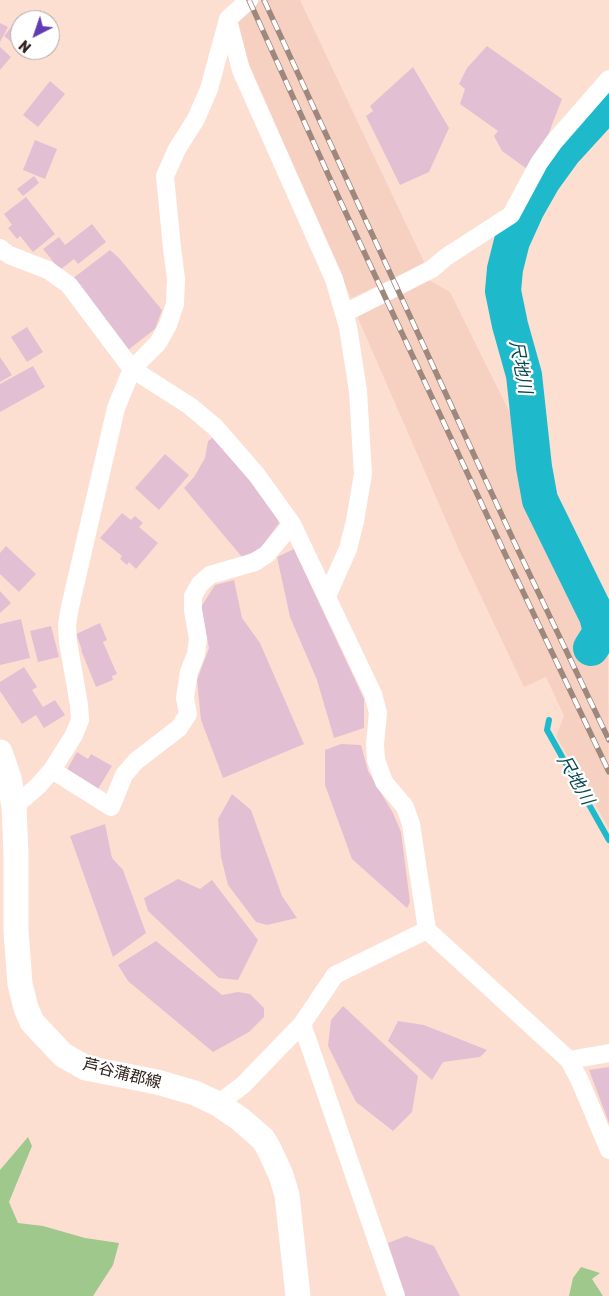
<!DOCTYPE html>
<html>
<head>
<meta charset="utf-8">
<style>
  body { margin:0 }
  #map { position:relative; width:609px; height:1296px; overflow:hidden; background:#fddfd1; font-family:Rubik,sans-serif }
  canvas { display:block }
  .north { position:absolute; left:10px; top:10px; width:50px; height:50px; box-sizing:border-box; background:#fff; border:1px solid #ada7a5; border-radius:50%; rotate:221deg; font-size:14px; font-weight:700; line-height:20px; text-align:center; color:#31231d }
  .north::after { content:''; display:block; margin:auto; width:18px; height:22px; background:#603bb3; clip-path:polygon(50% 0,100% 100%,50% 72%,0 100%) }
</style>
</head>
<body>
<div id="map">
<canvas width="609" height="1296"></canvas>
<div class="north">N</div>
</div>
<script>
const g = document.querySelector('canvas').getContext('2d');
g.lineJoin = 'round';
function fillPath(path, color) { g.fillStyle = color; g.fill(path, 'evenodd'); }
const poly = rows => new Path2D(rows.map(r => 'M' + r).join(''));
function stroke(path, color, width, dash) { g.strokeStyle = color; g.lineWidth = width; g.lineCap = dash ? 'butt' : 'round'; g.setLineDash(dash || []); g.stroke(path); }
function write(font, color, halo, rows, align = 'center') {
  g.font = font + ' Rubik,"Noto Sans JP",sans-serif'; g.lineWidth = 4.5; g.setLineDash([]); g.textBaseline = 'middle'; g.strokeStyle = halo; g.fillStyle = color; for (const [text, x, y, turn = 0] of rows) {
    g.save(); g.translate(x, y); g.rotate((+turn || 0) * Math.PI / 180); g.textAlign = isNaN(turn) ? turn : align; if (halo) g.strokeText(text, 0, 0); g.fillText(text, 0, 0); g.restore();
  }
}
const built = poly([
  [262,0,300,0,425,264,351,298,237,36,235,25,240,17],
  [427,279,450,292,524,441,527,486,593,629,588,639,599,660,608,653,609,829,556,736,564,716,546,677,524,687,459,550,357,316]
]);
const green = poly([
  [28,1137,32,1146,9,1202,18,1223,43,1226,85,1238,119,1243,113,1265,93,1296,0,1296,0,1170],
  [581,1267,600,1273,592,1279,603,1296,569,1296,573,1278]
]);
const stream = poly([
  [549,720,547,730,609,840]
]);
const river = poly([
  [591,648,601,632,597,616,540,500,534,467,524,375,510,325,503,291,505,269,512,241,526,210,543,180,564,151,609,102]
]);
const building = poly([
  [0,23,8,27,0,42],
  [12,26,20,33,20,36,14,44,4,36],
  [487,46,562,99,545,143,527,169,502,151,494,136,498,131,460,104,465,89,459,84,467,68],
  [0,47,11,57,0,70],
  [413,67,449,128,429,172,400,185,366,116,373,111,370,106],
  [50,81,65,94,38,127,23,115],
  [35,140,57,149,45,179,23,170],
  [34,176,39,183,23,196,17,189],
  [26,197,55,234,33,252,20,236,17,239,8,228,12,225,4,214],
  [92,224,106,242,78,264,74,259,60,270,43,249,59,237,65,245],
  [110,250,119,258,162,310,155,329,128,350,72,279],
  [27,327,43,352,27,362,11,337],
  [0,357,12,375,0,382],
  [33,366,45,387,0,412,0,384],
  [215,436,247,472,275,513,279,523,260,549,242,557,184,488,194,477,205,458,208,441],
  [165,454,189,475,159,510,135,488],
  [122,513,131,520,135,516,143,523,139,527,158,543,136,569,129,562,127,565,120,559,122,556,100,538],
  [6,546,36,574,19,592,0,574,0,553],
  [294,549,364,699,364,728,334,738,317,680,290,617,277,557],
  [234,580,242,618,260,643,304,744,223,778,201,720,197,680,209,648,201,607,215,585],
  [0,591,11,603,0,613],
  [21,619,30,658,0,665,0,624],
  [100,623,107,640,103,642,117,674,112,676,113,680,96,687,81,650,82,650,76,634],
  [51,626,59,657,38,662,30,631],
  [24,667,37,687,32,690,43,707,55,700,65,715,44,728,36,715,22,724,0,691,0,682],
  [341,744,361,745,368,771,393,813,401,832,410,902,407,908,352,859,325,785,325,750],
  [77,752,88,759,91,754,112,766,98,789,66,771],
  [232,794,251,810,282,896,297,918,267,925,256,922,228,885,221,857,218,819],
  [105,824,112,858,123,870,146,933,113,957,70,836],
  [178,879,200,889,212,880,258,940,238,980,219,978,148,911,144,898],
  [156,941,222,995,238,992,250,994,264,1008,264,1017,249,1032,213,1052,128,981,118,965],
  [343,1006,418,1076,412,1112,393,1131,356,1102,328,1046,331,1020],
  [398,1021,424,1025,487,1050,480,1057,443,1062,432,1080,388,1041],
  [609,1067,609,1123,589,1070],
  [406,1236,434,1246,460,1296,405,1296,388,1243]
]);
const minor = poly([
  [228,20,241,70,334,279,348,327,358,391,363,474,355,521,348,549,327,596],
  [0,248,9,255,48,270,69,285,132,369,190,406,215,427,256,474,292,524,373,694,378,713,375,744,376,760,384,782,405,807,411,824,427,930,569,1060,580,1081,609,1150],
  [345,313,432,269,446,257,511,215,539,163,554,142,609,79],
  [52,770,111,807,124,775,136,761,179,728,188,714,185,698,189,672,196,654,198,639,193,610,193,596,200,584,210,575,255,562,267,554,292,524],
  [14,807,38,786,52,770,74,735,80,720,79,705,68,642,67,625,70,607,116,408,132,369,158,343,168,325,175,304,176,279,172,248,165,176,177,149,196,119,209,89,228,19,249,0],
  [302,1024,396,1296],
  [569,1060,609,1053],
  [218,1104,243,1085,302,1024,335,975,427,930]
]);
const secondary = poly([
  [0,752,9,778,14,807,16,853,16,931,20,984,26,1008,32,1022,63,1055,86,1068,157,1082,195,1093,218,1104,240,1119,263,1139,269,1149,281,1175,287,1195,298,1296]
]);
const rail = poly([
  [249,0,337,194,506,556,609,772],
  [264,0,517,548,609,740]
]);
const streetNames = [
  ["芦谷蒲郡線",122,1074,14]
];
const waterNames = [
  ["尺地川",520,367,79],
  ["尺地川",575,780,60]
];
fillPath(built, '#f6d1c2');
fillPath(green, '#9ec88c');
stroke(stream, '#1eb9ca', 6);
stroke(river, '#1eb9ca', 36);
fillPath(building, '#e3bfd4');
stroke(minor, '#fff', 18);
stroke(secondary, '#fff', 25);
stroke(rail, '#9e877d', 5.5);
stroke(rail, '#fff', 4, [11]);
write('16px', '#31231d', '#fff', streetNames);
write('italic 18px', '#08484f', '#fff', waterNames);
</script>
</body>
</html>
